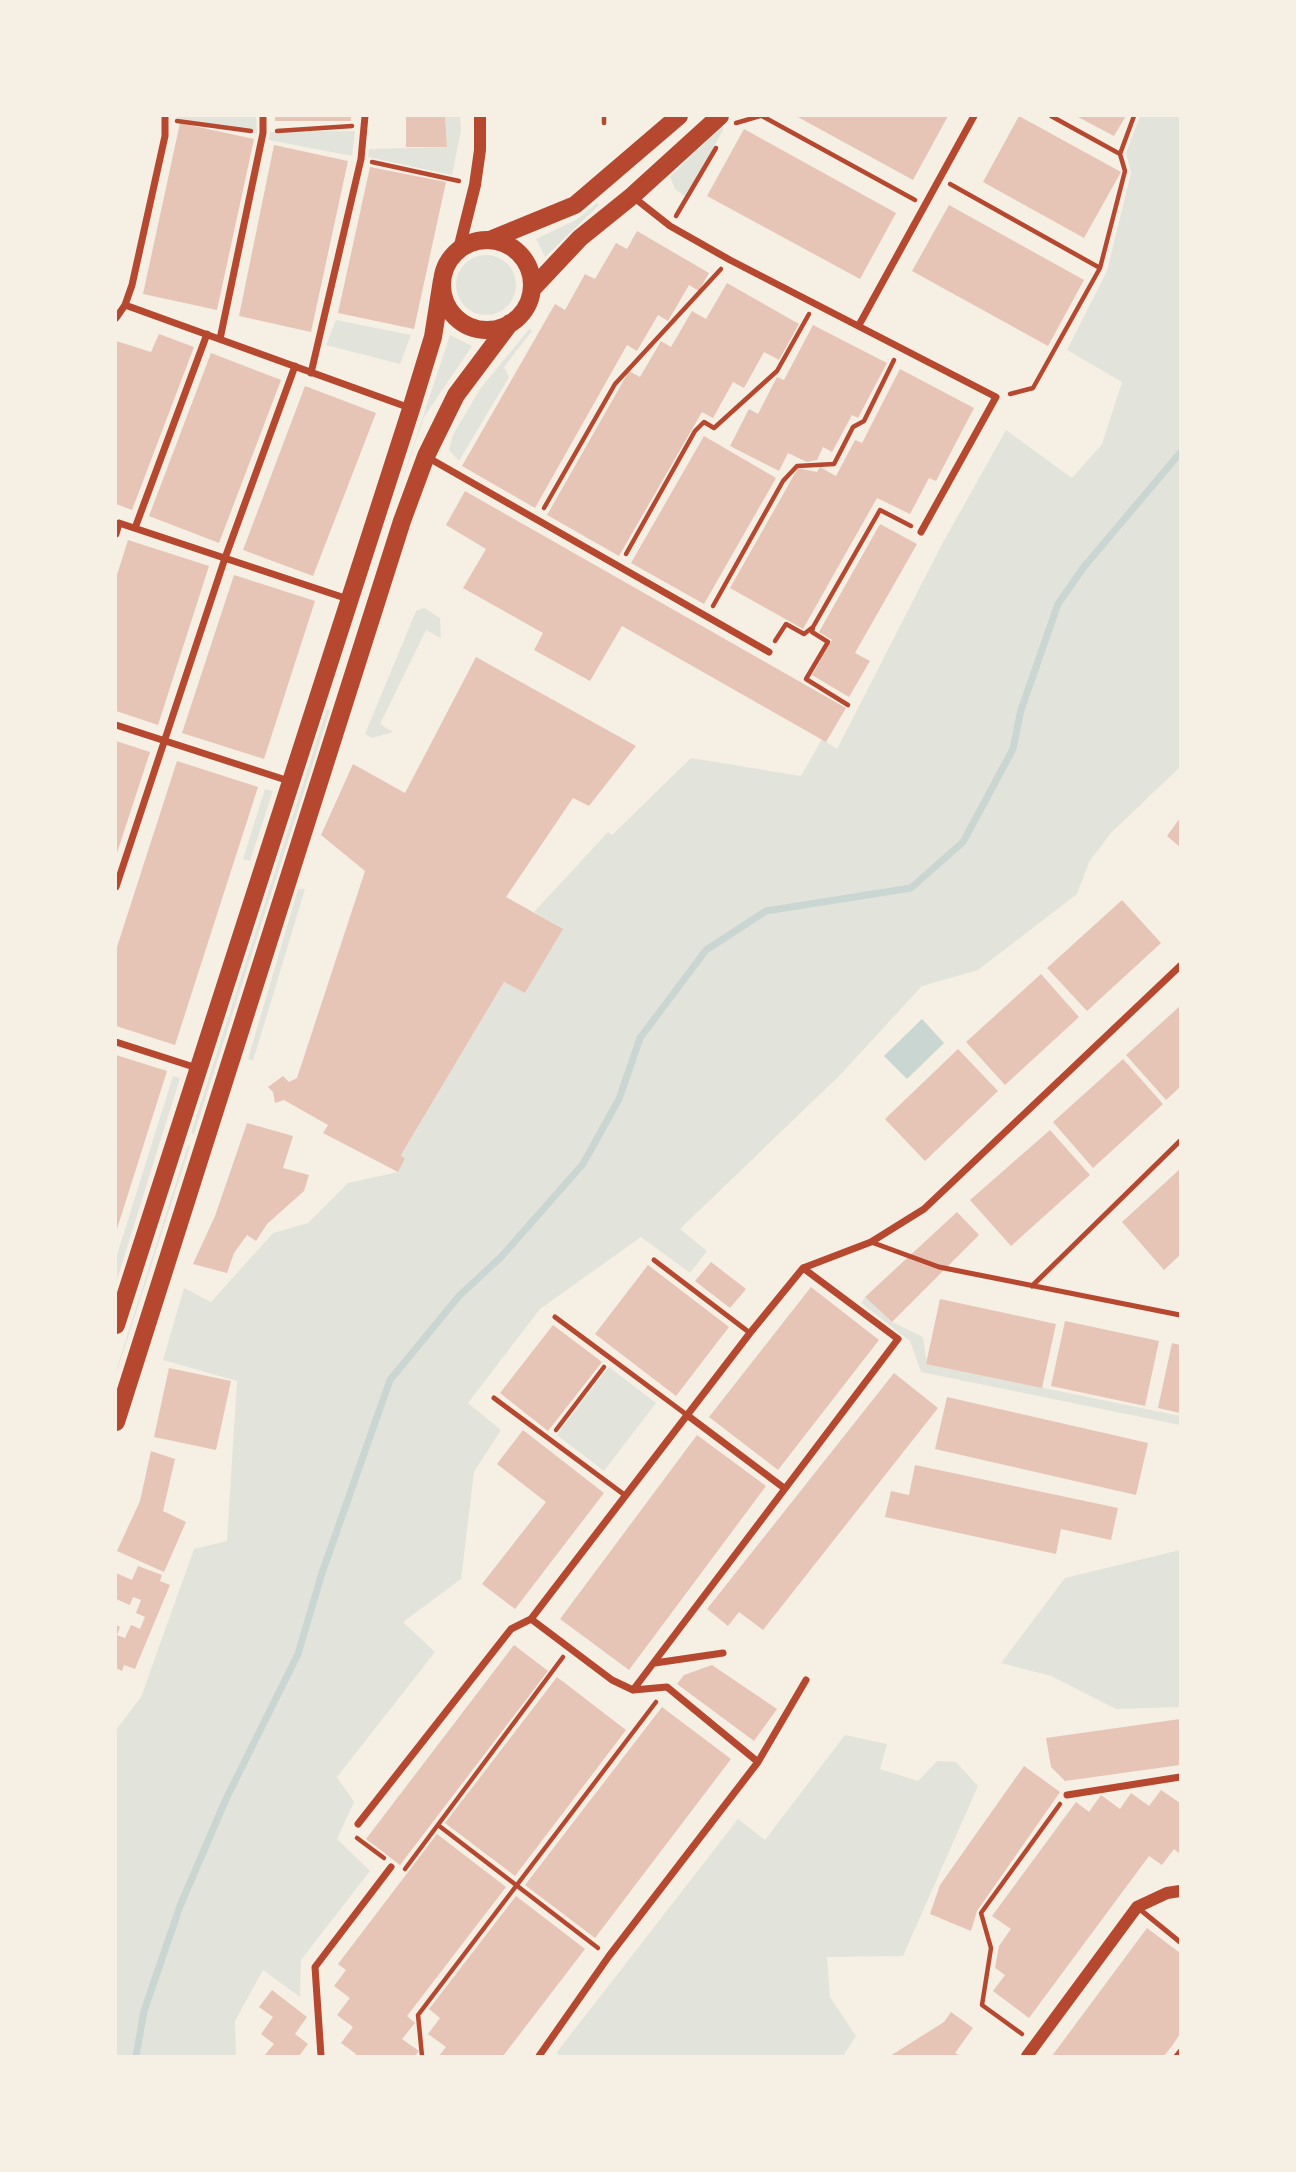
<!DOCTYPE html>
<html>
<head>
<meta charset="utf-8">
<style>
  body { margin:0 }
  #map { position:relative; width:1296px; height:2172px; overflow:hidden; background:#f6efe4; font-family:Jost,sans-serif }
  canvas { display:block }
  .frame { position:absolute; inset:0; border:117px solid #f6efe4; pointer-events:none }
</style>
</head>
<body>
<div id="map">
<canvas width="1296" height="2172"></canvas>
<div class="frame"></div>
</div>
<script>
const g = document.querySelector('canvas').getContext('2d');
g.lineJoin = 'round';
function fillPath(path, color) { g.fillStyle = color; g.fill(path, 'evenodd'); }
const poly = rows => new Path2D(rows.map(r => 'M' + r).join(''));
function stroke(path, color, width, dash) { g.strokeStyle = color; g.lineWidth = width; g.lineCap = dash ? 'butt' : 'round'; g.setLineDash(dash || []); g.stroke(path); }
const green = poly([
  [176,116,256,116,257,134,176,118],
  [445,116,460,116,461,130,452,175,368,157,369,149,447,147],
  [1140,116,1180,116,1180,767,1111,833,1089,862,1077,894,978,970,922,986,840,1075,680,1229,707,1251,690,1273,641,1237,540,1309,468,1403,501,1430,474,1472,461,1579,403,1622,435,1652,337,1777,354,1802,337,1839,370,1871,301,1960,300,1997,263,1970,235,2021,236,2056,116,2056,116,1730,141,1697,194,1549,227,1541,237,1381,163,1360,184,1288,211,1302,273,1233,308,1223,348,1183,398,1172,405,1159,401,1155,504,982,525,993,562,929,534,912,608,832,612,835,691,758,801,776,822,739,837,749,941,546,1006,430,1072,478,1102,444,1122,382,1067,350,1107,271,1131,173,1126,153],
  [723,126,723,130,686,197,675,189,670,177],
  [355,131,352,156,269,140,270,132],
  [597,203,599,205,545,257,536,239,576,220],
  '456 285a30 30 0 1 1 60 0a30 30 0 1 1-60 0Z',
  [336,320,411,335,400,364,326,345],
  [530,328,532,331,504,367,509,377,459,461,449,450,453,435,480,389],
  [450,335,472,346,424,417,393,507],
  [424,608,440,618,441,638,426,630,380,724,393,732,372,738,365,734,416,611],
  [327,709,330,710,194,1134,191,1133],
  [265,789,273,791,250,861,243,859],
  [298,889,305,889,253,1061,248,1059],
  [173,1076,180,1078,116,1283,116,1258],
  [188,1145,190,1146,116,1374,116,1371],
  [865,1297,892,1322,923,1337,927,1364,1180,1416,1180,1425,921,1372,910,1341,861,1303],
  [609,1367,656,1403,604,1471,557,1435],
  [1180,1550,1180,1707,1116,1709,1051,1676,1001,1663,1065,1578],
  [845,1735,887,1744,880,1769,918,1781,937,1761,956,1762,978,1786,903,1956,827,1957,830,1997,856,2036,843,2056,558,2056,557,2052,738,1819,765,1840]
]);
const water = poly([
  [922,1019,944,1043,907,1079,884,1056]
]);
const stream = poly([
  [136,2056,144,2011,180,1906,226,1799,298,1654,322,1573,390,1380,459,1296,501,1257,583,1164,619,1099,640,1038,706,950,766,911,911,888,963,842,1013,749,1021,710,1058,604,1083,568,1180,453]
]);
const building = poly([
  [275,116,351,116,351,121,275,121],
  [406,116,445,116,447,147,406,147],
  [796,116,948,116,913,180],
  [1019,116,1121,172,1084,238,983,182],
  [1076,116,1126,116,1114,136],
  [180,123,254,139,217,310,143,294],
  [744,129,896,213,860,279,707,196],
  [274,145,348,161,311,332,239,316],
  [370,167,446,182,414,329,338,313],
  [949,205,1084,280,1048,346,912,271],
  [637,231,709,273,699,291,689,285,668,321,658,315,637,351,627,345,535,508,462,466,555,304,565,310,585,274,595,279,616,243,627,249],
  [727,283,799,324,779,360,764,352,744,388,733,382,713,418,702,412,619,556,547,515,629,371,640,377,661,341,671,347,692,311,706,319],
  [813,325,887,363,858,418,852,415,832,452,823,447,817,460,807,462,788,453,779,471,730,446,749,409,758,414,777,377,784,380],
  [159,334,194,347,132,510,116,504,116,341,151,352],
  [211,353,281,380,219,543,149,516],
  [900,369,974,408,936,481,929,478,910,514,877,498,803,629,730,588,798,468,817,472,820,467,836,476,855,440,862,443],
  [305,386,376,413,313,576,243,550],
  [704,436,776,478,704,604,631,563],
  [465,491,846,708,826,742,622,626,590,681,534,650,543,633,463,588,486,549,446,525],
  [880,524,917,544,855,653,870,661,849,697,812,675,832,640,819,632],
  [128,540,209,566,158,725,116,711,116,578],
  [234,575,315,601,264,759,182,733],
  [476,657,636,746,589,806,573,798,506,897,563,929,525,993,504,982,401,1155,405,1159,398,1172,323,1133,328,1125,284,1100,275,1103,273,1092,268,1087,283,1076,289,1082,297,1078,365,871,321,835,353,764,405,793],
  [116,741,150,752,116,856],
  [177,761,258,787,175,1045,116,1026,116,950],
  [1180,818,1180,847,1167,836],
  [1122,900,1161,943,1087,1011,1047,968],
  [1041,974,1079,1017,1005,1085,966,1042],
  [1180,1006,1180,1087,1166,1100,1126,1055],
  [958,1049,998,1091,925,1161,885,1119],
  [116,1055,167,1071,116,1232],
  [1123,1059,1163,1104,1093,1168,1053,1122],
  [247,1123,293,1136,283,1168,309,1175,304,1191,267,1224,256,1241,247,1235,234,1253,227,1273,193,1264,215,1216],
  [1050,1130,1090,1175,1011,1246,970,1200],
  [1180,1169,1180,1255,1164,1270,1122,1222],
  [957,1212,979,1235,892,1322,865,1297],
  [711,1262,746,1289,730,1308,695,1281],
  [648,1265,729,1327,676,1396,595,1334],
  [811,1287,879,1340,778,1470,709,1417],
  [940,1299,1056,1324,1042,1388,926,1364],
  [1065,1321,1159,1341,1145,1406,1051,1386],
  [553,1325,602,1362,548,1431,500,1393],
  [1172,1343,1180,1345,1180,1413,1158,1408],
  [169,1368,231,1381,216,1450,154,1437],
  [894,1373,938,1408,763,1630,739,1612,728,1626,707,1609],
  [947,1397,1148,1443,1136,1495,935,1449],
  [523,1430,604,1493,515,1609,482,1584,546,1502,497,1464],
  [697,1435,766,1486,629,1670,560,1619],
  [151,1451,175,1459,163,1511,186,1522,164,1572,117,1551,140,1501],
  [915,1465,1118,1508,1111,1540,1061,1529,1056,1554,885,1517,891,1491,909,1495],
  [138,1566,162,1575,160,1581,170,1585,135,1669,124,1665,122,1671,116,1668,116,1625,120,1627,117,1635,125,1638,131,1625,140,1629,145,1617,136,1613,141,1600,133,1597,130,1605,116,1599,116,1573,132,1580],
  [514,1645,548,1671,400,1865,366,1839],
  [712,1665,777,1709,754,1741,677,1684,684,1675],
  [557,1677,626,1730,515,1876,445,1823],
  [662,1707,731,1759,595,1938,525,1885],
  [1180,1719,1180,1765,1065,1781,1051,1767,1046,1738],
  [1024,1766,1060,1792,977,1911,971,1931,930,1914,940,1885],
  [1161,1790,1180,1803,1180,1854,1174,1849,1162,1865,1149,1856,1029,2018,993,1991,1005,1975,995,1968,999,1946,1011,1929,992,1916,1076,1802,1089,1812,1101,1795,1120,1809,1131,1793,1149,1806],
  [437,1834,506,1887,407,2016,415,2023,402,2039,419,2051,415,2056,354,2056,356,2054,341,2043,353,2027,337,2015,350,1998,334,1986,346,1970,338,1964],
  [516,1896,585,1949,503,2056,439,2056,446,2047,428,2034,440,2018,429,2009],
  [1147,1928,1180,1953,1180,2034,1172,2046,1164,2056,1052,2056],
  [272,1990,307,2017,295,2034,308,2044,299,2056,264,2056,274,2044,261,2034,273,2017,259,2007],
  [951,2012,973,2028,955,2053,961,2056,890,2056,944,2022]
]);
const path = poly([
  [604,116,604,123],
  [762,116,915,200],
  [1051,116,1120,154],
  [177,121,251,131],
  [736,123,760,116],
  [277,131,352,126],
  [372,162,459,181],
  [950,184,1100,268],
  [676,216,716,148],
  [1010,394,1033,388,1100,268,1125,171,1120,154,1134,116],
  [544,508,615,384,721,269],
  [626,554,695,431,704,422,714,428,777,371,809,314],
  [713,606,783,481,797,466,834,464,853,427,864,421,894,360],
  [813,627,812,632,828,642,806,679,848,705],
  [775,641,786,624,804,634,813,627,880,510,911,526],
  [556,1430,604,1367],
  [438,1825,598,1948],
  [357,1838,384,1858],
  [405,1869,563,1657],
  [1022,2034,982,2005,991,1948,981,1913,1060,1804],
  [422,2056,418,2015,656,1702],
  [1176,2056,1180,2051]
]);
const service = poly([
  [871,1242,939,1267,1180,1315],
  [654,1260,750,1333],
  [1032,1286,1180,1141],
  [555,1317,687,1415],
  [494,1398,626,1496],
  [1137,1907,1180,1942]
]);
const minor = poly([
  [632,196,670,226,730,260,996,397,921,532],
  [125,305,410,408],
  [116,318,125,305,132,285,165,136,165,116],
  [859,325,974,116],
  [220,339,263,133,263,116],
  [311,373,361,159,365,116],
  [427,457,769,652],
  [135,528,207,334],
  [116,534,119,523,348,599],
  [116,725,289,781],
  [116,887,225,558,295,366],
  [116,1042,197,1068],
  [687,1415,784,1488],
  [531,1619,612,1680,633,1690,667,1687,758,1762],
  [655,1663,723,1653],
  [633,1690,898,1339,803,1268],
  [1067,1795,1180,1777],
  [358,1824,511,1629,531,1619,750,1333,803,1268,871,1242,924,1209,1180,966],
  [321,2056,315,1967,391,1867],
  [539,2056,609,1956,758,1762,806,1680]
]);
const tertiary = poly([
  [459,249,475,185,480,150,480,116],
  [1027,2056,1137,1907,1167,1893,1180,1891]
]);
const primary = poly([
  [492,239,575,205,679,116],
  '442 285a45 45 0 1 1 90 0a45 45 0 1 1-90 0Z',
  [532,289,580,238,632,196,720,116],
  [116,1325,411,409,433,337,442,280],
  [116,1422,402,521,426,456,456,395,510,323]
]);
fillPath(green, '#e2e4dc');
fillPath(water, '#c9d6d2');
stroke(stream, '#c9d6d2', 7);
fillPath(building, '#e6c5b7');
stroke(path, '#b5482f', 4.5);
stroke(service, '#b5482f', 5);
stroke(minor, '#b5482f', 7);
stroke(tertiary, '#b5482f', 12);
stroke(primary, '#b5482f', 18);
</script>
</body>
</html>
